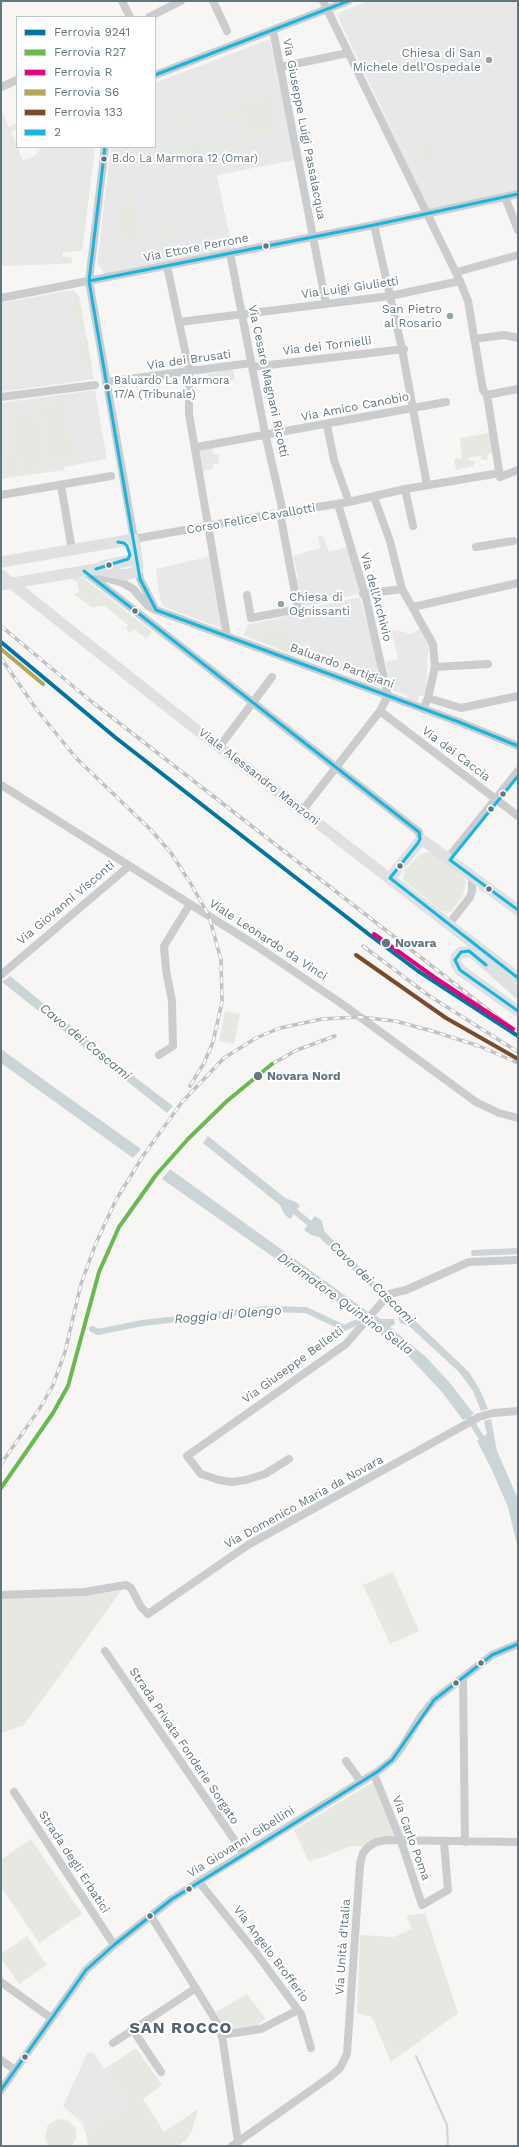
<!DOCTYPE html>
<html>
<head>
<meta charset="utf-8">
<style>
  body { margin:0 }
  #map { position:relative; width:519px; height:2147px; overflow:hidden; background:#f7f6f5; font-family:"Work Sans",sans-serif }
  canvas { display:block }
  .frame { position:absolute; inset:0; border:2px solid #627680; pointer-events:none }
  .legend { position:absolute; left:16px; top:16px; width:140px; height:132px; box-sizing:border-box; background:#fff; border:1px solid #c0c8cc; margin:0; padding:5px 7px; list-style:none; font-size:12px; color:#627680 }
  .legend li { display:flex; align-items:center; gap:8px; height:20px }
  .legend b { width:20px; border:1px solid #c0c8cc }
</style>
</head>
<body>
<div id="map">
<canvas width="519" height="2147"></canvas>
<div class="frame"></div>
<ul class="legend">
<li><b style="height:5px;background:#0075a1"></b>Ferrovia 9241</li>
<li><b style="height:5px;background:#69b953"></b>Ferrovia R27</li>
<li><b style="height:5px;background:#e5007d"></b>Ferrovia R</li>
<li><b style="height:5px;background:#b2a857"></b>Ferrovia S6</li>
<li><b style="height:5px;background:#7a4b2a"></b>Ferrovia 133</li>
<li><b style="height:5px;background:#18b6df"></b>2</li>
</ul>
</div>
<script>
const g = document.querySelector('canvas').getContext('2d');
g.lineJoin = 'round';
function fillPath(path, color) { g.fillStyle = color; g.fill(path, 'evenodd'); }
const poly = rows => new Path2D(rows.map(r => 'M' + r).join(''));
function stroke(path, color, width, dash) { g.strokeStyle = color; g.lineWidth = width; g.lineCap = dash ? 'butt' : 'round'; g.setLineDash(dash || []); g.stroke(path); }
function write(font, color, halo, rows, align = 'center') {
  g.font = font + ' "Work Sans",sans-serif'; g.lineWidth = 4; g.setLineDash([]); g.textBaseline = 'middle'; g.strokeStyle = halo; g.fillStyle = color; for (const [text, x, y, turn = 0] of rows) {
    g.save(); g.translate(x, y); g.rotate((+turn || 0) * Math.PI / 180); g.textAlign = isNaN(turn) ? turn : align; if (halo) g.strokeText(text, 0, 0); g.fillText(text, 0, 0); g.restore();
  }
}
const built = poly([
  [368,1,518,1,518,190,429,210,338,17,341,12],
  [270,39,295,160,217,175,232,249,104,274,100,266,97,265,111,147,155,147,155,83],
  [3,114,9,127,17,123,17,129,11,132,23,160,35,156,42,147,95,147,82,251,58,244,60,264,1,266,1,115],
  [72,290,79,296,94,379,1,392,1,303],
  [95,390,107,459,64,467,64,470,1,479,1,403],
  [213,445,213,454,219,455,219,463,213,464,213,469,201,472,198,449],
  [318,536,323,536,329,552,348,547,362,593,299,608,294,579,298,577,293,556,320,548],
  [212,556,224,629,164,607,160,600,156,569],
  [360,597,384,684,377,686,303,653,302,654,298,653,297,656,243,635,248,625,287,616,286,613],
  [423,627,431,645,428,647,430,652,428,652,426,695,419,696,417,702,407,698,407,695,394,691,390,684,386,662,398,659,391,629,411,634],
  [90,2052,94,2053,126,2104,86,2134,82,2123,63,2106,87,2054]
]);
const green = poly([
  [271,96,279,134,277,136,275,132,253,136,238,104,247,100],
  [236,106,253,141,150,161,149,153,242,136,238,116,221,120,220,114],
  [215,110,216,112,200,119,174,126,157,123,159,121],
  [431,142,437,157,421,164,415,148],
  [160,181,161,183,155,184,165,232,171,231,172,235,214,227,214,222,217,231,164,241,153,182],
  [124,187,131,188,141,241,117,238],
  [76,193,89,195,82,251,63,252,62,257,72,258,72,263,60,264,58,243,74,245,78,230,78,216,73,215],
  [72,290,79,296,85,331,76,333,70,299,74,298],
  [87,338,92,367,82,369,77,340],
  [233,369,235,380,210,385,207,374],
  [63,400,75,459,50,464,39,404],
  [37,413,47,469,20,474,10,418],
  [489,433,492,453,487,454,488,460,481,460,481,456,468,457,469,461,475,461,473,466,456,470,454,459,462,458,460,438],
  [14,451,18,472,7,474,3,453],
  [73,577,84,578,152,632,146,639,134,629,131,633,126,629,128,625,105,606,91,607,74,594,79,592,77,581,74,581],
  [263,623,299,636,301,639,296,652,293,653,256,640],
  [427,852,437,855,463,877,466,882,463,896,451,912,441,911,403,880,404,871,419,855],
  [225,1011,240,1014,234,1044,219,1041],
  [393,1572,419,1631,390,1644,363,1585],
  [121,1591,24,1725,1,1733,1,1597,91,1594],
  [375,1781,396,1836,379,1836,361,1847,352,1846,309,1862,294,1830],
  [31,1839,82,1914,39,1943,1,1887,1,1860],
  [425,1913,458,2013,391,2062,372,2017,357,2013,360,1935,394,1937,412,1929,406,1916],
  [27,1936,47,1965,19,1984,1,1958,1,1954],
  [247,1994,266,2019,260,2022,259,2026,225,2030,216,2012],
  [136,2048,162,2085,143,2099,164,2132,198,2109,193,2128,187,2139,178,2146,88,2146,86,2134,126,2104,104,2069],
  [59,2119,69,2121,76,2129,76,2139,71,2146,50,2146,47,2143,45,2138,47,2127,50,2123]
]);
const water = poly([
  [10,976,115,1062,173,1106,167,1113,2,982],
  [1,1049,51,1085,141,1149,133,1158,1,1063],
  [208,1136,285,1198,296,1202,300,1206,290,1219,285,1215,280,1205,203,1143],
  [170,1169,368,1312,363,1320,162,1179],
  [315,1216,322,1221,324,1231,386,1294,382,1298,319,1237,311,1235,304,1230],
  [390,1297,469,1372,479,1388,488,1409,481,1411,473,1391,459,1372,409,1326,400,1323,397,1313,386,1302],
  [372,1314,381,1319,394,1319,395,1324,390,1327,427,1358,450,1383,474,1414,463,1420,442,1392,409,1357,391,1341,365,1325],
  [491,1419,497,1451,518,1499,518,1549,508,1507,491,1468,477,1441,487,1434,484,1421]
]);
const stream = poly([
  [416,2056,447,2125,448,2146]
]);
const canal = poly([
  [290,1207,315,1228],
  [474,1253,518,1251],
  [92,1329,98,1332,142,1323,267,1309,306,1310,344,1328,360,1321],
  [469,1418,486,1445]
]);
const minor = poly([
  [122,1,130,17],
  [213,1,227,31],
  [323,1,460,281,468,301,483,390,487,395,500,477,518,470],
  [149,17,181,1],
  [273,30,326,304],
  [280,67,348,53],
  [155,75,348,1],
  [1,87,17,80],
  [105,147,89,281,134,539,280,513,349,502,405,489,500,473],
  [505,197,518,230],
  [374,225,402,349,427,485],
  [230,253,265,433,283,512],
  [167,266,189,369,189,414,227,636],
  [457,272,518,255],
  [1,298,374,225,518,194],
  [179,322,390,296,460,281],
  [474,339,504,335,518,338],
  [252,367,404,349],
  [106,382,251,363],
  [487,395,518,389],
  [1,397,95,385],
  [327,425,334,460,349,502],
  [197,447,446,402],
  [61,485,72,550],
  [405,489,413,526],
  [1,495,111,476],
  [374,497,390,541,402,589],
  [338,504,366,598,388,696],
  [476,547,513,541],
  [138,568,140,579,156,610],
  [84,571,419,832,420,839,418,843],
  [100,583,99,579,102,577,123,583,133,589,148,606,156,610,459,722,518,746],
  [363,594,402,589,433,644,435,667,428,698,423,709],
  [247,595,251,618,298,609,280,513],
  [413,607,518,583],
  [435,667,488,664],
  [428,698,461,708,518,696],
  [380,711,518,816],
  [220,746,272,677],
  [1,785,255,945,345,1006,476,1102,499,1113,518,1118],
  [302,811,380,711,388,696],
  [448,858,518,771],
  [449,924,470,897,472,891,472,876],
  [1,975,129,866],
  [159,1055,173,1046,172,1001,166,970,164,946,190,904],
  [289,1459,265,1474,246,1480,232,1482,219,1480,201,1474,187,1456,346,1344,389,1294,406,1290,469,1262,518,1260],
  [1,1595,84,1592,126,1585,131,1588,141,1607,148,1614,248,1545,479,1417,493,1413,518,1411],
  [105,1651,244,1854],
  [463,1678,465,1842],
  [346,1761,361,1782],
  [376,1779,401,1841,422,1905,448,1890,444,1842],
  [14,1792,114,1945],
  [199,1882,256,1953,301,2014,311,2048],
  [151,1916,221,2029,238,2142],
  [1,1982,51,2018],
  [133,2030,161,2072],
  [221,2035,261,2029,298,2010],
  [113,2043,196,1988],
  [1,2060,15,2070],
  [1,2090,86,1970,114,1945,172,1899,203,1879,377,1772,392,1760,402,1747,421,1716,434,1700,492,1655,518,1644],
  [232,2146,331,2076,340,2068,347,2054,360,1864,363,1853,368,1847,376,1842,385,1840,518,1842]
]);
const major = poly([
  [1,562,134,539,138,568,136,572,125,575,96,569],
  [1,575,170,709,518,978],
  [1,585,96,569,103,566,131,560,136,553],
  [390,878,418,843,424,841,518,910],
  [518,993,472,952,461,952,456,957,456,964,460,970,518,1011]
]);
const rail = poly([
  [1,626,92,702,513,1029],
  [1,658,37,710,76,758,151,830,171,853,191,884,209,916,221,960,222,1002,213,1042,204,1063,190,1086],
  [363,946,428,995,518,1052],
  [272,1064,297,1050,335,1036],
  [1,1464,40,1408,53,1385,65,1352,81,1284,96,1243,116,1200,143,1156,182,1102,224,1058,256,1038,280,1028,322,1019,360,1017,395,1021,432,1031,479,1046,518,1063]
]);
const bus1 = poly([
  [155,75,348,1],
  [105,147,89,281,140,579,156,610,459,722,518,746],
  [89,281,374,225,518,194],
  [96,569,128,559,130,555,127,546,124,543,118,542],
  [84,571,419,832,420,839,418,843,390,878,518,978],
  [518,776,450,860,518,910],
  [486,965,469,951,461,952,455,960,460,970,518,1011],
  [1,2090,86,1970,114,1945,172,1899,377,1772,392,1760,434,1700,492,1655,518,1644]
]);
const rail1 = poly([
  [1,642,116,738,371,936,418,971,518,1036]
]);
const rail2 = poly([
  [1,1488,53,1413,68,1386,99,1272,119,1227,156,1175,188,1139,227,1101,272,1064]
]);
const rail3 = poly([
  [374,934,434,977,513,1029]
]);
const rail4 = poly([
  [1,649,43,684]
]);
const rail5 = poly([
  [356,955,446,1018,518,1059]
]);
const markers = [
  [489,60,4,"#96a3a9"],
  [104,159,3.5,"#627680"],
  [266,246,3.5,"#627680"],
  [450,316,4,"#96a3a9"],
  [107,387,3.5,"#627680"],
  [109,565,3.5,"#627680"],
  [281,604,4,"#96a3a9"],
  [135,611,3.5,"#627680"],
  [503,794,3.5,"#627680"],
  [491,809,3.5,"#627680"],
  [400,866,3.5,"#627680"],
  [489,889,3.5,"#627680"],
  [386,943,5,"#627680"],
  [258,1076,5,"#627680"],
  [481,1663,3.5,"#627680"],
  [456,1683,3.5,"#627680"],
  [189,1889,3.5,"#627680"],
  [150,1916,3.5,"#627680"],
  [25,2057,3.5,"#627680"]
];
const busNames = [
  ["B.do La Marmora 12 (Omar)",112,159],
  ["Baluardo La Marmora",114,381],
  ["17/A (Tribunale)",114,395]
];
const poiNames = [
  ["Chiesa di San",481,53],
  ["Michele dell'Ospedale",481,67],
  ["San Pietro",442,309],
  ["al Rosario",442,323],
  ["Chiesa di",289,597,"left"],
  ["Ognissanti",289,611,"left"]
];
const streetNames = [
  ["Via Giuseppe Luigi Passalacqua",304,129,79],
  ["Via Ettore Perrone",196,248,-11],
  ["Via Luigi Giulietti",350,288,-8],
  ["Via dei Tornielli",327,346,-7],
  ["Via dei Brusati",189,360,-8],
  ["Via Cesare Magnani Ricotti",268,381,78],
  ["Via Amico Canobio",355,407,-11],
  ["Corso Felice Cavallotti",251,519,-10],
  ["Via dell'Archivio",376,597,75],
  ["Baluardo Partigiani",342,666,20],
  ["Via dei Caccia",456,754,37],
  ["Viale Alessandro Manzoni",259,777,38],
  ["Via Giovanni Visconti",66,903,-40],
  ["Viale Leonardo da Vinci",268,940,33],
  ["Via Giuseppe Belletti",293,1365,-36],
  ["Via Domenico Maria da Novara",304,1502,-29],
  ["Strada Privata Fonderie Sorgato",184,1746,56],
  ["Via Carlo Poma",411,1838,70],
  ["Via Giovanni Gibellini",241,1842,-32],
  ["Strada degli Erbatici",74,1862,57],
  ["Via Unità d'Italia",343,1947,-86],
  ["Via Angelo Brofferio",271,1954,53]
];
const stopNames = [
  ["Novara",395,943],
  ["Novara Nord",267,1076]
];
const waterNames = [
  ["Cavo dei Cascami",85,1042,39],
  ["Cavo dei Cascami",372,1283,44],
  ["Diramatore Quintino Sella",345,1304,36],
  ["Roggia di Olengo",228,1315,-5]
];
const districtNames = [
  ["SAN ROCCO",181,2028]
];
fillPath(built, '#e7e8e7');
fillPath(green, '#e6e8e2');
fillPath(water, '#cbd4d6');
stroke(stream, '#cbd4d6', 2);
stroke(canal, '#cbd4d6', 6);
stroke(minor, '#cbcccd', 8);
stroke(major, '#dfe0e1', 11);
stroke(rail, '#c1c2c3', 3.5);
stroke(rail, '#fff', 2, [6]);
stroke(bus1, '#18b6df', 3);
stroke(rail1, '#0075a1', 4);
stroke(rail2, '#69b953', 4);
stroke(rail3, '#e5007d', 4);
stroke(rail4, '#b2a857', 4);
stroke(rail5, '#7a4b2a', 4);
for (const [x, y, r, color] of markers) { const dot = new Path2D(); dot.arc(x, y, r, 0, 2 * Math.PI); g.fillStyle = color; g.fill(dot); stroke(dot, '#fff', 1.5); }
write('11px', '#627680', '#fff', busNames, 'left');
write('12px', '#627680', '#fff', poiNames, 'right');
write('12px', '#627680', '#fff', streetNames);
write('bold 12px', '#627680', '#fff', stopNames, 'left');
write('italic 13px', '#5d767b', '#fff', waterNames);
g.letterSpacing = '1px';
write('bold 16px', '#54636b', '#fff', districtNames);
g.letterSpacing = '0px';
</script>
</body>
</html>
